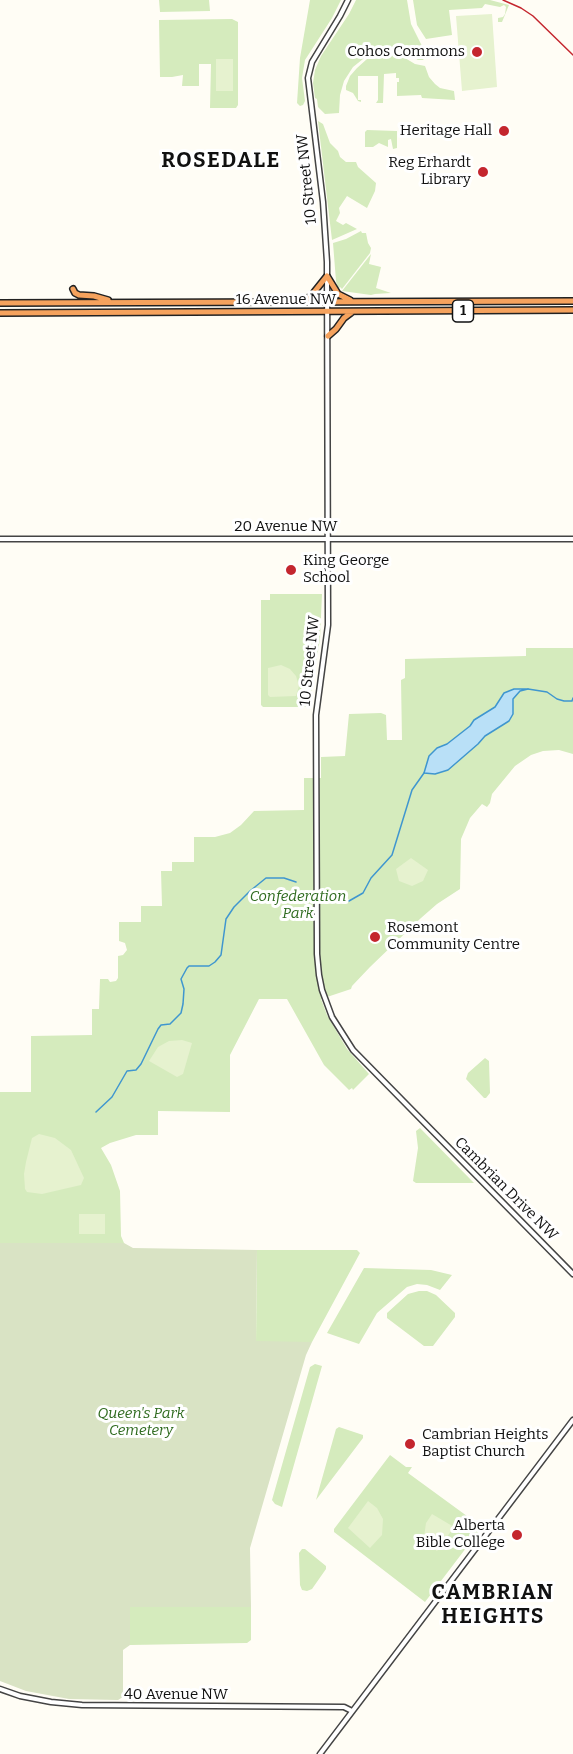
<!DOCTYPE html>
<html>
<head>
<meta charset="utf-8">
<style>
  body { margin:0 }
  canvas { display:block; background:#fffdf5 }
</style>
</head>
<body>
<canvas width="573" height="1754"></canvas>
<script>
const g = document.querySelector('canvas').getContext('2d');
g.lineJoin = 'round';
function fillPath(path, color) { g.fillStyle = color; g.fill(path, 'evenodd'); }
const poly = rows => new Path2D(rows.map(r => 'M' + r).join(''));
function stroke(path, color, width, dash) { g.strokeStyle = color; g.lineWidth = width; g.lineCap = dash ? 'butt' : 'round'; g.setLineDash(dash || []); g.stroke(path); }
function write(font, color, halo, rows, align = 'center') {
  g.font = font + ' Bitter,serif'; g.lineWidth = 6; g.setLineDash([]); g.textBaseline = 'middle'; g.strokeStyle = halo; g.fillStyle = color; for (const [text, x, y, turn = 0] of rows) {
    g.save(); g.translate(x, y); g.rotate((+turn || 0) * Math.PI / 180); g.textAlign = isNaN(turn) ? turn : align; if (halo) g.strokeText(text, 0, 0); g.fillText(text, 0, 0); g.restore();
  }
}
const green = poly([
  [159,0,209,0,210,11,160,12],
  [310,0,341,0,332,18,305,60,302,78,305,101,303,105,300,106,297,103,300,58],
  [356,0,407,0,411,24,422,46,425,57,423,60,418,60,405,52,393,49,378,51,368,55,353,67,344,81,340,95,339,113,325,114,318,107,317,99,315,98,313,83,315,70,321,56,349,14],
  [413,0,490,0,509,5,502,22,498,22,498,18,503,17,505,14,506,7,504,5,500,7,485,4,482,8,449,10,452,35,426,39,417,25],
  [232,19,238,22,238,105,236,108,210,108,211,64,199,64,199,86,182,86,183,75,172,77,160,77,159,20],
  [390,53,400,55,415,64,425,66,429,77,435,84,440,88,454,91,455,100,422,98,421,95,397,96,397,82,399,82,399,78,396,78,396,73,384,74,383,103,376,103,378,100,378,76,358,76,358,100,361,100,361,102,358,101,353,93,346,90,346,86,350,76,357,68,367,59,378,55],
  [318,121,323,124,330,143,338,151,340,157,346,162,356,162,358,167,376,183,375,191,367,208,347,196,339,208,340,213,336,221,343,225,346,223,357,229,332,240],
  [367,130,397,131,397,148,393,149,391,139,388,140,388,147,379,143,373,147,365,147,365,132],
  [361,231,362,233,366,233,368,243,371,248,370,253,342,289,340,287,338,289,336,281,333,243,346,239],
  [371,254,369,264,381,267,376,288,391,293,375,294,371,295,342,291],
  [270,594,322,594,320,639,309,706,308,707,263,707,261,705,261,600,270,600],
  [526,648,573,648,573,754,559,750,543,751,531,755,515,766,492,794,490,803,487,807,482,804,470,818,461,839,460,889,437,904,421,918,370,967,352,986,351,989,321,999,327,1015,347,1049,369,1074,353,1090,352,1088,349,1090,324,1065,287,999,259,999,230,1055,230,1112,158,1111,158,1135,136,1135,110,1143,101,1148,111,1165,120,1191,121,1236,124,1243,0,1243,0,1092,31,1092,31,1036,92,1035,92,1009,99,1009,100,979,108,979,110,982,116,981,118,978,118,956,123,955,127,950,125,943,119,941,119,922,141,922,141,906,162,906,161,871,172,871,172,862,194,862,194,837,215,837,230,833,241,825,254,811,304,810,304,778,321,778,321,757,345,756,349,714,381,713,386,715,387,740,402,740,401,680,405,678,405,659,526,656],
  [485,1058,489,1061,490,1093,486,1098,484,1098,466,1079,468,1073],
  [420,1128,474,1183,416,1183,413,1181,418,1148,416,1131],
  [257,1250,357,1250,360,1253,312,1342,256,1342],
  [364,1268,431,1270,452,1275,440,1290,427,1285,417,1284,407,1287,377,1313,359,1344,327,1333],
  [419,1291,427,1291,436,1295,455,1313,455,1317,433,1346,424,1346,387,1318,387,1313,408,1294],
  [315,1364,322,1366,282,1507,275,1504,272,1500,310,1367],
  [339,1427,363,1435,363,1438,316,1500,336,1429],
  [390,1455,406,1467,412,1467,408,1473,482,1527,425,1602,334,1532,334,1529],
  [302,1549,305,1549,326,1566,326,1569,312,1589,307,1591,302,1590,300,1585,299,1553],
  [130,1607,251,1607,251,1640,247,1643,130,1645]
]);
const cemetery = poly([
  [0,1243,124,1243,133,1248,257,1250,256,1341,312,1342,306,1355,250,1548,251,1607,130,1607,130,1645,123,1650,123,1697,118,1700,69,1699,26,1691,0,1681]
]);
const pitch = poly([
  [492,14,497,87,462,91,456,16],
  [216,59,233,59,233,91,216,91],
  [281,665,290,669,296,676,299,686,296,696,270,697,268,695,268,668],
  [411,858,428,870,423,881,412,886,399,881,396,869],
  [182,1040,192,1043,183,1074,177,1077,149,1061,158,1047,169,1041],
  [39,1134,55,1138,71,1150,84,1178,81,1185,42,1194,27,1192,25,1189,24,1174,26,1162,32,1138],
  [79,1214,105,1214,105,1234,79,1234],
  [368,1501,377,1508,383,1519,382,1535,370,1548,348,1528],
  [432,1514,454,1527,437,1551,428,1544,424,1537,426,1523]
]);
const water = poly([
  [514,689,528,689,520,691,513,699,513,714,509,721,485,736,478,744,448,770,435,774,424,773,429,756,437,748,447,744,470,726,474,720,495,707,504,693,514,689]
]);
const stream = poly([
  [528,689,547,692,557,699,564,701,572,701,573,698],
  [336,897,349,901,363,893,371,878,392,855,412,790,424,773],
  [96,1112,112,1097,127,1071,136,1070,141,1064,158,1029,161,1025,170,1024,181,1013,183,1004,184,989,181,979,187,968,189,966,209,966,215,962,221,955,226,919,234,907,250,891,266,878,284,878,296,882]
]);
const minor = poly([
  [348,0,340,16,312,62,308,78,323,202,327,262,328,625,316,715,317,954,319,975,322,990,332,1017,353,1050,573,1274],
  [0,539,573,539],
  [0,1689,20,1696,51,1702,82,1705,344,1707,352,1711],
  [320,1754,573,1420]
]);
const highway = poly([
  [73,289,75,293,79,295,94,296,108,300],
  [303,301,311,296,327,276,338,294,350,300],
  [0,303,573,301],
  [0,313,573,310],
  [328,336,336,329,344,318,352,312]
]);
const tram = poly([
  [503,0,521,8,533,16,573,55]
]);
const markers = [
  [477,52,6,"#c4262e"],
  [504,131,6,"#c4262e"],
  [483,172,6,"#c4262e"],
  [291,570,6,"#c4262e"],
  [375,937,6,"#c4262e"],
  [410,1444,6,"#c4262e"],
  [517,1535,6,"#c4262e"]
];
const shields = [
  [463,311,21]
];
const shieldNames = [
  ["1",463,311]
];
const poiNames = [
  ["Cohos Commons",465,52],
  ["Heritage Hall",492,131],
  ["Reg Erhardt",471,163],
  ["Library",471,180],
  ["King George",303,561,"left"],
  ["School",303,578,"left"],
  ["Rosemont",387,928,"left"],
  ["Community Centre",387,945,"left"],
  ["Cambrian Heights",422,1435,"left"],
  ["Baptist Church",422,1452,"left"],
  ["Alberta",505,1526],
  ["Bible College",505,1543]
];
const streetNames = [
  ["10 Street NW",307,179,-96],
  ["16 Avenue NW",286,300],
  ["20 Avenue NW",286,527],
  ["10 Street NW",310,661,-84],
  ["Cambrian Drive NW",506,1189,45],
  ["40 Avenue NW",176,1695]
];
const parkNames = [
  ["Confederation",298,897],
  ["Park",298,914],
  ["Queen's Park",141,1414],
  ["Cemetery",141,1431]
];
const districtNames = [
  ["ROSEDALE",221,161],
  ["CAMBRIAN",493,1593],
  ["HEIGHTS",493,1617]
];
fillPath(green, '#d5ebbd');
fillPath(cemetery, '#d9e3c4');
fillPath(pitch, '#e6f2cf');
fillPath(water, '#b9e0f7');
stroke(water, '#3f96cf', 1.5);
stroke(stream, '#3f96cf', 1.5);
stroke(minor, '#444', 7);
stroke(highway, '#222', 8);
stroke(minor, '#fff', 4);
stroke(highway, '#f5a25d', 5);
stroke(tram, '#c4262e', 1.5);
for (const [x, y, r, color] of markers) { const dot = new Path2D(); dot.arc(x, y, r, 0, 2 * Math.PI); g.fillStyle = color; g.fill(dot); stroke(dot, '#fff', 2); }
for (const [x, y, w] of shields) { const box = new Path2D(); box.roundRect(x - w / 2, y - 11, w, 22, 4.5); g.fillStyle = '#fff'; g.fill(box); stroke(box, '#111', 1.5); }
write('bold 14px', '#111', null, shieldNames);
write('15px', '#111', '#fff', poiNames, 'right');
write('15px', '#111', '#fff', streetNames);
write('italic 15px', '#2f6b1f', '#fff', parkNames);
g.letterSpacing = '1.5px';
write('bold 21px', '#111', '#fff', districtNames);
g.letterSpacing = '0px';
</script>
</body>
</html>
